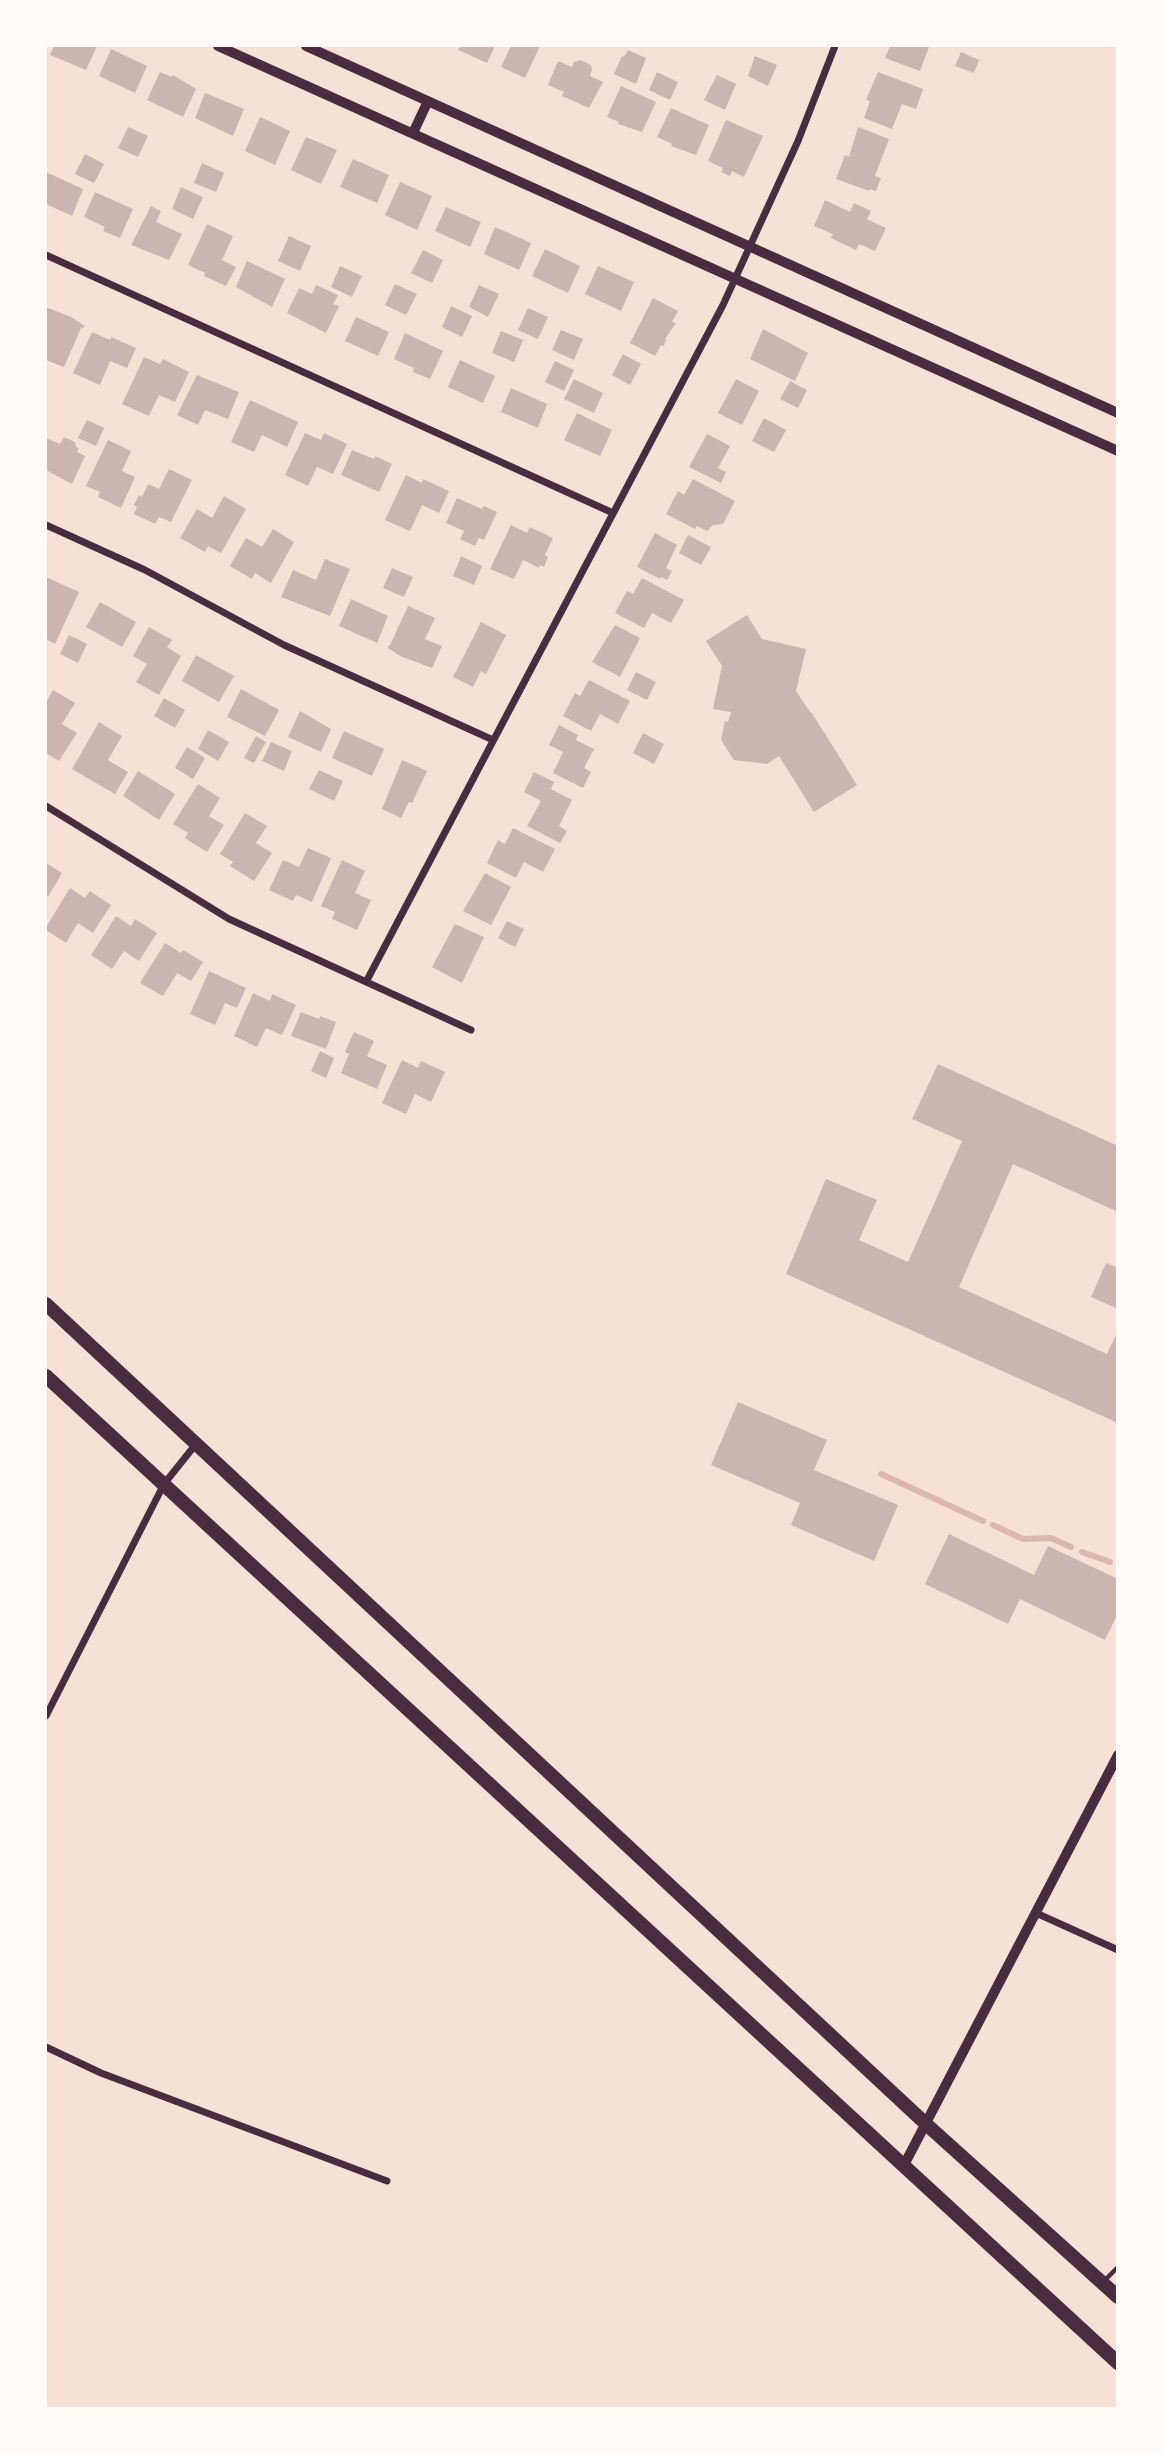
<!DOCTYPE html>
<html>
<head>
<meta charset="utf-8">
<style>
  body { margin:0 }
  #map { position:relative; width:1163px; height:2454px; overflow:hidden; background:#f7e1d7; font-family:Ubuntu,sans-serif }
  canvas { display:block }
  .frame { position:absolute; inset:0; border:47px solid #fffaf5; pointer-events:none }
</style>
</head>
<body>
<div id="map">
<canvas width="1163" height="2454"></canvas>
<div class="frame"></div>
</div>
<script>
const g = document.querySelector('canvas').getContext('2d');
g.lineJoin = 'round';
const poly = rows => new Path2D(rows.map(r => 'M' + r).join(''));
function stroke(path, color, width, dash) { g.strokeStyle = color; g.lineWidth = width; g.lineCap = dash ? 'butt' : 'round'; g.setLineDash(dash || []); g.stroke(path); }
function fillPath(path, color) { g.fillStyle = color; g.fill(path, 'evenodd'); }
const stream = poly([
  [881,1474,983,1521],
  [993,1525,1023,1539,1051,1538,1071,1547],
  [1082,1552,1110,1562]
]);
const building = poly([
  [54,46,97,46,86,70,50,55],
  [460,46,495,46,487,63,458,50],
  [511,46,540,46,525,78,501,67],
  [890,46,926,46,929,47,920,71,885,58],
  [111,49,147,66,135,93,99,76],
  [628,50,646,58,636,84,614,74,622,56,624,57],
  [961,52,979,60,974,73,955,66],
  [755,56,777,65,768,86,748,76],
  [580,60,591,65,592,70,590,76,603,82,589,108,562,96,564,92,548,85,558,61,572,67,574,62],
  [160,72,172,77,173,75,196,89,183,117,147,100],
  [657,72,678,82,670,100,649,90],
  [878,72,923,89,916,109,902,104,892,129,864,118,870,101,866,100],
  [717,75,736,84,725,110,704,100],
  [621,86,656,102,642,132,618,124,619,122,607,117],
  [205,93,244,109,233,136,195,118],
  [671,108,709,125,696,155,671,146,672,144,657,137],
  [260,117,290,131,275,165,245,151],
  [726,120,763,136,744,177,732,171,730,176,721,172,723,168,708,161],
  [128,127,148,136,138,157,118,148],
  [858,127,889,139,875,176,881,178,876,191,870,189,869,191,836,179,845,155,849,157],
  [306,137,337,150,321,184,291,170],
  [85,154,104,164,94,183,75,174],
  [353,159,389,175,377,203,340,187],
  [202,163,224,173,216,192,194,183],
  [46,172,83,189,72,216,46,204],
  [400,182,432,196,417,230,385,215],
  [181,187,203,197,193,219,172,209],
  [95,192,133,209,120,238,103,231,105,227,84,217],
  [825,200,850,212,854,203,871,211,867,219,886,228,875,251,859,244,856,250,831,238,833,234,814,226],
  [151,206,161,211,156,222,182,234,169,260,131,245],
  [446,207,481,222,470,247,435,231],
  [207,224,233,236,222,260,236,267,226,286,204,276,205,273,188,265],
  [495,227,531,243,519,270,484,254],
  [289,236,311,246,300,271,278,261],
  [545,249,580,266,568,293,532,276],
  [423,250,443,260,432,283,411,273],
  [247,261,285,279,272,307,236,287],
  [340,266,362,276,352,297,331,287],
  [598,266,634,282,621,311,585,294],
  [395,284,417,294,406,315,385,305],
  [316,285,338,295,333,304,339,306,326,333,287,313,299,288,312,294],
  [479,285,499,294,488,317,469,307],
  [653,298,678,311,672,322,676,323,665,339,666,340,664,346,661,345,655,356,630,343],
  [451,306,472,316,462,337,442,327],
  [46,307,71,317,85,326,83,328,81,328,64,367,46,360],
  [528,308,548,317,538,339,518,330],
  [356,317,389,332,378,356,345,341],
  [763,329,808,353,795,381,750,359],
  [561,330,583,339,574,360,552,350],
  [501,331,523,340,514,362,492,353],
  [92,332,110,340,111,337,136,348,127,368,110,361,100,385,73,373],
  [405,333,443,351,430,379,413,372,414,368,394,359],
  [623,354,641,364,630,385,612,375],
  [144,357,160,364,163,359,189,372,175,402,159,395,149,416,122,404],
  [460,360,495,376,483,403,448,387],
  [555,361,574,370,564,391,545,382],
  [197,375,239,392,228,419,205,410,198,425,177,415],
  [574,379,603,393,594,413,564,399],
  [736,379,759,391,742,425,718,413],
  [790,381,807,390,798,408,780,399],
  [511,388,547,404,538,428,501,412],
  [250,400,298,422,287,447,262,435,254,452,231,442],
  [577,413,612,430,600,456,564,440],
  [764,418,786,430,774,452,752,441],
  [87,420,104,428,96,446,78,438],
  [305,433,321,440,324,433,347,444,333,474,317,467,308,486,285,475],
  [707,434,730,446,718,468,726,472,721,483,689,467],
  [64,437,75,442,76,447,79,448,77,452,85,456,72,484,46,470,46,438,60,444],
  [108,440,131,451,122,471,135,477,121,508,98,497,100,492,86,486],
  [352,450,374,459,375,456,392,464,379,492,341,475],
  [169,469,192,480,171,522,159,517,155,524,134,514,137,507,134,505,139,495,142,497,148,484,159,489],
  [406,475,422,483,423,479,449,491,439,513,422,505,410,531,385,520],
  [693,479,735,501,723,524,713,525,707,531,697,526,695,529,666,514,678,491,684,495],
  [224,496,246,509,221,553,208,546,205,552,180,538,197,509,212,518],
  [457,498,482,509,484,506,497,512,484,540,479,538,475,546,460,539,464,531,446,523],
  [511,525,527,533,530,527,553,538,545,555,548,557,544,567,540,565,539,568,523,560,514,579,490,569],
  [273,529,294,542,271,583,255,573,252,579,230,566,246,538,262,547],
  [655,533,677,545,666,568,672,571,667,580,661,577,660,579,637,567],
  [688,535,711,547,701,565,679,553],
  [461,556,482,566,474,585,453,576],
  [325,559,350,569,330,616,281,597,293,570,316,580],
  [392,568,413,577,404,597,383,588],
  [46,577,79,592,55,644,46,639],
  [642,578,684,600,671,623,652,613,644,628,615,613,627,591,633,594],
  [351,599,388,616,377,643,339,626],
  [100,602,136,622,122,647,86,627],
  [408,606,435,618,425,639,442,646,432,668,400,656,387,647,390,645],
  [747,615,762,639,806,649,796,691,810,712,812,713,857,785,814,812,779,756,767,764,734,760,721,740,725,721,728,722,731,712,713,709,722,666,706,641],
  [481,622,506,635,486,674,481,671,473,687,453,677],
  [615,625,640,638,620,677,592,662],
  [149,627,172,640,167,647,181,656,159,695,136,682,147,664,133,656],
  [69,635,87,644,78,663,60,654],
  [196,655,234,676,219,702,182,681],
  [636,672,656,682,647,700,627,690],
  [589,680,630,701,618,724,600,714,591,731,563,716,575,693,580,696],
  [241,689,279,710,265,736,227,717],
  [53,690,75,703,62,724,77,733,59,761,46,753,46,702],
  [164,698,185,710,175,728,154,716],
  [300,711,331,729,321,752,288,737],
  [99,722,122,736,108,760,128,772,115,794,72,769],
  [559,725,578,735,576,740,594,749,584,768,591,772,583,788,553,773,563,752,549,745],
  [208,730,229,742,218,761,198,749],
  [344,731,384,749,372,776,332,758],
  [643,733,664,744,654,764,633,753],
  [256,736,266,742,254,763,244,758],
  [271,742,292,751,284,771,262,761],
  [187,747,205,758,193,779,175,768],
  [402,760,427,771,412,803,409,802,401,818,382,809],
  [319,770,343,781,334,801,309,789],
  [138,771,175,794,159,820,123,796],
  [534,772,554,782,551,789,572,800,559,826,567,831,560,843,527,826,541,801,524,792],
  [198,784,220,798,209,816,224,825,207,852,185,838,188,833,173,824],
  [245,813,267,826,256,843,272,853,254,881,230,866,233,862,220,854],
  [513,828,555,849,543,872,524,862,516,878,487,863,498,840,505,844],
  [308,848,331,858,312,902,296,895,293,901,269,890,283,860,299,867],
  [342,860,365,871,355,893,371,900,357,930,332,919,335,912,321,906],
  [46,863,62,873,48,897,46,895],
  [485,873,511,887,491,925,463,911],
  [70,888,85,898,90,891,111,905,93,933,78,923,66,943,46,930,46,927],
  [116,916,131,926,135,919,157,933,139,961,124,951,112,969,91,955],
  [507,921,524,929,515,947,498,938],
  [455,924,484,937,462,983,432,967],
  [165,943,181,953,183,950,203,962,191,981,177,973,163,996,140,983],
  [209,971,246,988,237,1008,225,1003,215,1025,190,1014],
  [253,993,270,1001,272,994,296,1005,282,1035,266,1028,257,1047,234,1036],
  [301,1012,319,1019,320,1016,336,1022,326,1049,291,1036],
  [354,1032,374,1041,367,1056,387,1065,377,1089,341,1073,349,1054,345,1052],
  [320,1051,334,1058,326,1078,311,1071],
  [402,1060,418,1068,421,1061,445,1072,431,1102,415,1094,406,1114,382,1103],
  [938,1064,1118,1146,1118,1212,1013,1164,959,1287,1107,1354,1118,1331,1118,1423,786,1274,826,1179,877,1200,859,1240,908,1262,962,1141,912,1119],
  [1106,1263,1118,1268,1118,1309,1091,1297],
  [738,1402,827,1440,814,1470,898,1505,874,1561,791,1525,800,1503,711,1465],
  [949,1534,1034,1575,1048,1546,1118,1579,1118,1613,1105,1640,1020,1599,1008,1624,925,1584]
]);
const service = poly([
  [1103,2282,1118,2267]
]);
const minor = poly([
  [46,255,613,513],
  [46,525,145,570,284,645,493,740],
  [46,806,229,919,471,1030],
  [366,982,723,305,798,141,835,46],
  [46,1716,164,1484,196,1444],
  [1036,1913,1118,1950],
  [46,2047,101,2073,387,2181]
]);
const tertiary = poly([
  [218,46,1118,451],
  [306,46,1118,413],
  [413,133,428,101],
  [903,2167,1118,1755]
]);
const primary = poly([
  [46,1304,926,2124,1118,2297],
  [46,1376,1118,2363]
]);
stroke(stream, '#dcb8b0', 6);
fillPath(building, '#ccb4b1');
stroke(service, '#4a2c40', 4.5);
stroke(minor, '#4a2c40', 7);
stroke(tertiary, '#4a2c40', 10);
stroke(primary, '#4a2c40', 14);
</script>
</body>
</html>
